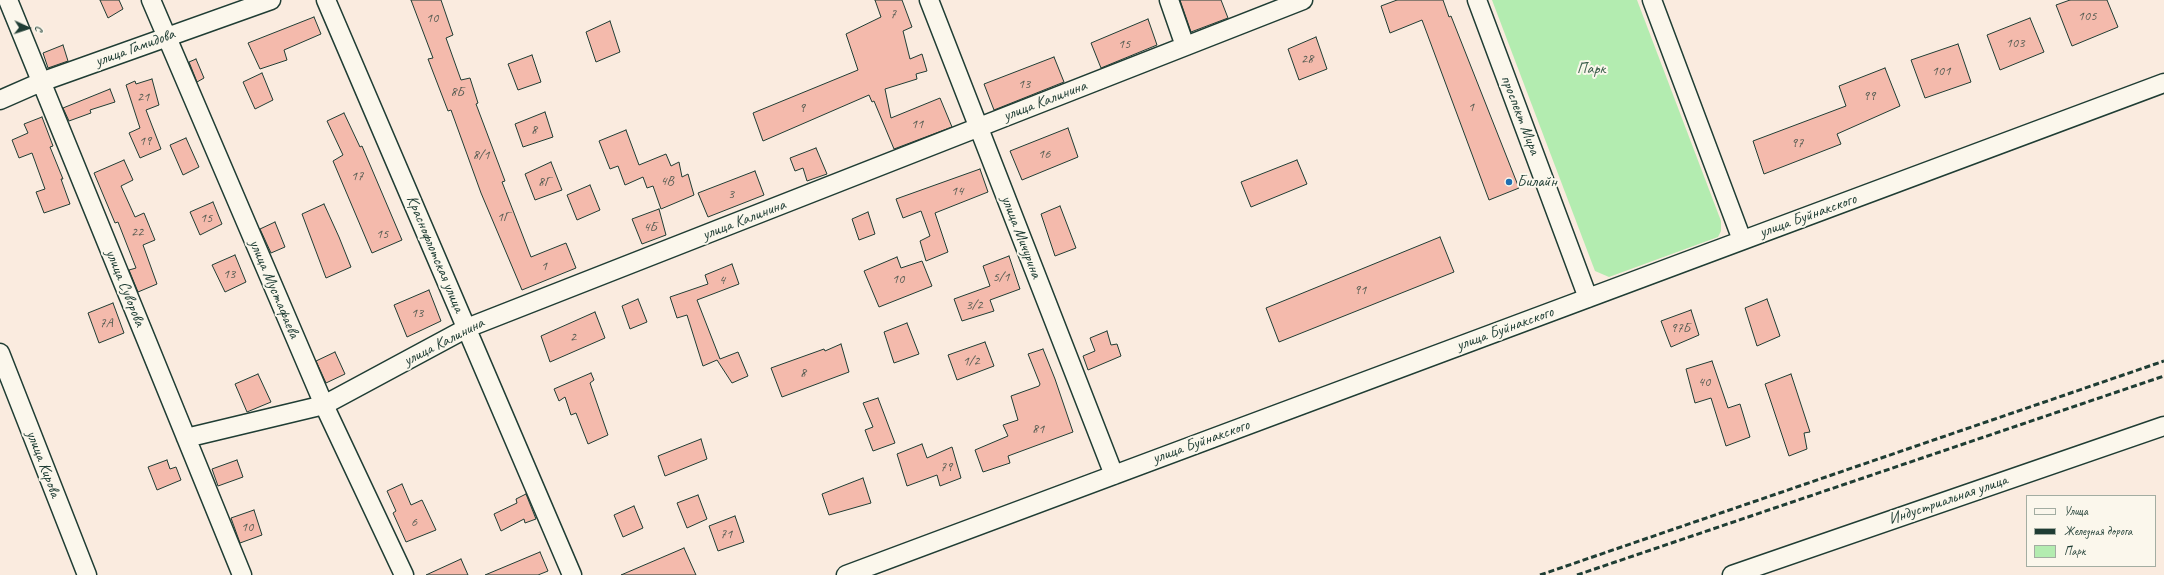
<!DOCTYPE html>
<html>
<head>
<meta charset="utf-8">
<style>
  body { margin:0 }
  #map { position:relative; width:2164px; height:575px; overflow:hidden; background:#faebdf; font-family:Caveat,sans-serif }
  canvas { display:block }
  .legend { position:absolute; left:2026px; top:495px; width:130px; height:72px; box-sizing:border-box; background:#fbf7ec; border:1px solid #a3ada2; margin:0; padding:5px 7px; list-style:none; font-size:12px; color:#1f3d34 }
  .legend li { display:flex; align-items:center; gap:8px; height:20px }
  .legend b { width:20px; border:1px solid #a3ada2 }
  .north { position:absolute; left:8px; top:8px; width:40px; height:40px; -webkit-text-stroke:3px #fbf7ec; paint-order:stroke; rotate:93deg; font-size:11px; font-weight:700; line-height:16px; text-align:center; color:#1f3d34 }
  .north::after { content:''; display:block; margin:auto; width:14px; height:18px; background:#1f3d34; clip-path:polygon(50% 0,100% 100%,50% 72%,0 100%) }
</style>
</head>
<body>
<div id="map">
<canvas width="2164" height="575"></canvas>
<ul class="legend">
<li><b style="height:5px;background:#fbf7ec"></b>Улица</li>
<li><b style="height:5px;background:#1f3d34"></b>Железная дорога</li>
<li><b style="height:11px;background:#b3ecb0"></b>Парк</li>
</ul>
<div class="north">С</div>
</div>
<script>
const g = document.querySelector('canvas').getContext('2d');
g.lineJoin = 'round';
function fillPath(path, color) { g.fillStyle = color; g.fill(path, 'evenodd'); }
const poly = rows => new Path2D(rows.map(r => 'M' + r).join(''));
function stroke(path, color, width, dash) { g.strokeStyle = color; g.lineWidth = width; g.lineCap = dash ? 'butt' : 'round'; g.setLineDash(dash || []); g.stroke(path); }
function write(font, color, halo, rows, align = 'center') {
  g.font = font + ' Caveat,sans-serif'; g.lineWidth = 4; g.setLineDash([]); g.textBaseline = 'middle'; g.strokeStyle = halo; g.fillStyle = color; for (const [text, x, y, turn = 0] of rows) {
    g.save(); g.translate(x, y); g.rotate((+turn || 0) * Math.PI / 180); g.textAlign = isNaN(turn) ? turn : align; if (halo) g.strokeText(text, 0, 0); g.fillText(text, 0, 0); g.restore();
  }
}
const green = poly([
  [1492,0,1637,0,1721,221,1721,231,1718,237,1609,277,1595,271]
]);
const building = poly([
  [100,0,119,0,123,9,108,18,100,0],
  [411,0,441,0,453,35,446,38,461,80,470,78,478,103,476,104,505,181,502,182,531,257,566,243,576,268,522,290,481,193,451,110,448,111,428,59,433,58,411,0],
  [875,0,902,0,912,27,903,31,910,59,922,54,927,71,916,74,917,79,885,89,891,118,940,98,952,127,894,149,874,101,872,102,869,95,763,141,753,113,858,70,846,34,881,17,875,0],
  [1180,0,1221,0,1228,18,1191,32,1180,0],
  [1397,0,1443,0,1449,17,1451,16,1519,188,1489,200,1422,20,1390,33,1381,6,1397,0],
  [2070,0,2107,0,2118,27,2072,46,2056,5,2070,0],
  [314,17,321,34,284,50,287,60,260,69,248,43,314,17],
  [2030,18,2044,52,2000,70,1987,35,2030,18],
  [1148,19,1157,45,1101,68,1091,43,1148,19],
  [610,21,620,52,596,62,586,32,610,21],
  [1316,37,1327,69,1299,80,1288,49,1316,37],
  [1958,44,1971,82,1925,98,1911,60,1958,44],
  [63,45,68,61,48,68,43,53,63,45],
  [532,55,541,82,518,90,508,64,532,55],
  [1054,57,1064,82,994,110,984,84,1054,57],
  [196,59,204,78,197,82,189,62,196,59],
  [1885,68,1900,106,1837,134,1841,144,1764,174,1753,141,1846,106,1839,86,1885,68],
  [262,73,273,100,255,109,243,82,262,73],
  [152,79,159,105,146,110,161,149,140,158,129,133,140,128,126,85,135,81,136,84,152,79],
  [110,89,115,102,90,110,91,113,69,121,63,108,110,89],
  [545,112,553,137,523,147,515,124,545,112],
  [344,113,360,147,362,146,402,240,372,253,333,161,343,155,327,121,344,113],
  [42,117,53,146,50,147,63,179,61,179,70,204,44,213,36,192,45,189,32,153,19,158,12,140,28,133,24,124,42,117],
  [1068,128,1078,157,1022,180,1010,151,1068,128],
  [626,130,639,165,666,154,671,166,679,162,682,177,688,174,694,195,661,209,653,186,647,188,643,177,625,185,618,166,610,169,599,141,626,130],
  [186,138,199,167,183,175,170,145,186,138],
  [816,148,827,174,807,181,803,168,795,171,790,158,816,148],
  [124,160,133,180,121,186,135,217,144,213,155,240,143,245,157,284,138,292,129,270,136,268,118,222,115,223,94,173,124,160],
  [1297,160,1307,184,1251,207,1241,182,1297,160],
  [551,162,562,190,535,200,525,174,551,162],
  [980,169,988,192,935,213,948,252,926,261,920,241,930,236,921,211,903,218,896,199,980,169],
  [755,171,764,195,708,217,698,193,755,171],
  [590,185,600,210,577,220,567,195,590,185],
  [213,202,222,224,200,235,190,212,213,202],
  [324,204,339,237,351,267,326,278,302,214,324,204],
  [1060,206,1076,248,1055,256,1041,214,1060,206],
  [659,209,666,235,642,244,632,219,659,209],
  [868,212,875,234,859,240,852,219,868,212],
  [275,222,285,247,271,253,260,229,275,222],
  [1440,237,1454,272,1279,342,1266,308,1440,237],
  [235,255,246,282,225,292,212,265,235,255],
  [1009,256,1020,289,990,300,994,311,962,321,954,299,990,286,983,266,1009,256],
  [897,257,901,268,922,261,932,286,879,307,864,271,897,257],
  [732,264,739,284,697,300,720,359,738,352,748,376,732,383,717,360,703,366,687,315,677,318,670,297,708,284,705,275,732,264],
  [429,290,441,321,407,337,394,305,429,290],
  [638,299,647,322,630,329,622,306,638,299],
  [1767,299,1780,336,1757,346,1745,308,1767,299],
  [113,303,124,333,99,343,88,313,113,303],
  [1691,310,1699,335,1671,347,1661,321,1691,310],
  [595,312,605,338,550,362,541,336,595,312],
  [907,323,919,354,894,363,884,332,907,323],
  [1107,331,1111,345,1117,344,1121,356,1088,370,1083,356,1095,351,1090,338,1107,331],
  [985,342,994,366,957,380,948,355,985,342],
  [841,344,849,372,782,397,771,368,824,349,825,351,841,344],
  [1043,349,1055,379,1073,432,1008,456,1010,463,983,472,975,450,1008,436,1003,425,1018,420,1011,396,1039,386,1040,384,1028,354,1043,349],
  [335,352,345,374,326,383,316,361,335,352],
  [1712,361,1728,408,1740,404,1750,437,1726,446,1711,398,1695,403,1686,369,1712,361],
  [591,373,594,380,590,383,608,435,588,444,576,413,571,415,565,397,559,401,554,389,591,373],
  [258,374,271,402,247,412,235,384,258,374],
  [1791,374,1810,432,1804,433,1807,449,1789,456,1765,384,1791,374],
  [878,398,895,443,873,451,865,430,873,427,863,403,878,398],
  [701,439,707,459,665,476,658,456,701,439],
  [922,444,927,458,952,447,961,478,940,486,937,475,907,486,897,454,922,444],
  [167,460,170,469,176,467,181,480,157,490,148,467,167,460],
  [237,460,243,477,218,486,212,469,237,460],
  [863,478,871,503,829,515,822,494,863,478],
  [402,484,411,505,422,500,436,530,406,542,393,513,396,511,387,491,402,484],
  [526,494,536,519,525,523,524,519,501,531,494,514,517,503,516,499,526,494],
  [698,495,707,519,687,528,677,503,698,495],
  [634,506,643,528,623,537,614,515,634,506],
  [254,510,262,535,240,543,231,518,254,510],
  [735,516,744,542,718,551,709,526,735,516],
  [684,548,696,575,621,575,684,548],
  [540,552,548,571,538,575,485,575,540,552],
  [461,559,468,575,426,575,461,559]
]);
const minor = poly([
  [8,0,242,575],
  [151,0,324,405,404,575],
  [326,0,572,575],
  [929,0,1114,475],
  [1169,0,1185,46],
  [1477,0,1588,298],
  [1652,0,1742,240],
  [0,100,41,82,271,0],
  [0,353,87,575],
  [186,438,324,405,467,328,1303,0],
  [846,575,2164,83],
  [1732,575,2164,426]
]);
const rail = poly([
  [1540,575,2164,361],
  [1577,575,2164,376]
]);
const markers = [
  [1509,182,4,"#1f6fb2"]
];
const numberNames = [
  ["7",893,14],
  ["105",2087,16],
  ["10",432,18],
  ["103",2015,43],
  ["15",1124,44],
  ["28",1307,59],
  ["101",1941,71],
  ["13",1024,84],
  ["8Б",457,92],
  ["99",1869,96],
  ["21",143,97],
  ["1",1471,107],
  ["9",802,108],
  ["11",917,124],
  ["8",534,130],
  ["19",145,141],
  ["97",1797,143],
  ["16",1044,154],
  ["8/1",481,155],
  ["17",357,176],
  ["4В",667,181],
  ["8Г",544,182],
  ["14",957,191],
  ["3",731,194],
  ["1Г",503,217],
  ["15",206,218],
  ["4Б",650,227],
  ["22",137,232],
  ["15",382,234],
  ["1",544,266],
  ["13",229,274],
  ["5/1",1001,277],
  ["10",898,279],
  ["4",722,280],
  ["91",1360,290],
  ["3/2",974,305],
  ["13",417,313],
  ["7А",106,323],
  ["97Б",1680,328],
  ["2",573,337],
  ["1/2",971,361],
  ["8",803,373],
  ["40",1704,382],
  ["81",1038,429],
  ["79",946,467],
  ["6",414,522],
  ["10",247,527],
  ["71",726,534]
];
const streetNames = [
  ["улица Гамидова",135,48,-20],
  ["улица Калинина",1045,101,-21],
  ["проспект Мира",1520,115,69],
  ["улица Буйнакского",1808,216,-20],
  ["улица Калинина",744,220,-21],
  ["улица Мичурина",1021,237,69],
  ["Краснофлотская улица",435,254,67],
  ["улица Суворова",125,288,68],
  ["улица Мустафаева",274,289,67],
  ["улица Буйнакского",1505,329,-20],
  ["улица Калинина",444,342,-27],
  ["улица Буйнакского",1201,442,-20],
  ["улица Кирова",43,464,69],
  ["Индустриальная улица",1948,500,-19]
];
const parkNames = [
  ["Парк",1591,69]
];
const poiNames = [
  ["Билайн",1517,182]
];
fillPath(green, '#b3ecb0');
fillPath(building, '#f4baac');
stroke(building, '#1f3d34', 1);
stroke(minor, '#1f3d34', 21);
stroke(minor, '#fbf7ec', 18);
stroke(rail, '#1f3d34', 3, [6, 3]);
for (const [x, y, r, color] of markers) { const dot = new Path2D(); dot.arc(x, y, r, 0, 2 * Math.PI); g.fillStyle = color; g.fill(dot); stroke(dot, '#fbf7ec', 1.5); }
write('14px', '#545c52', null, numberNames);
write('16px', '#1f3d34', '#fbf7ec', streetNames);
write('16px', '#3d604d', '#fbf7ec', parkNames);
write('16px', '#1f3d34', '#fbf7ec', poiNames, 'left');
</script>
</body>
</html>
